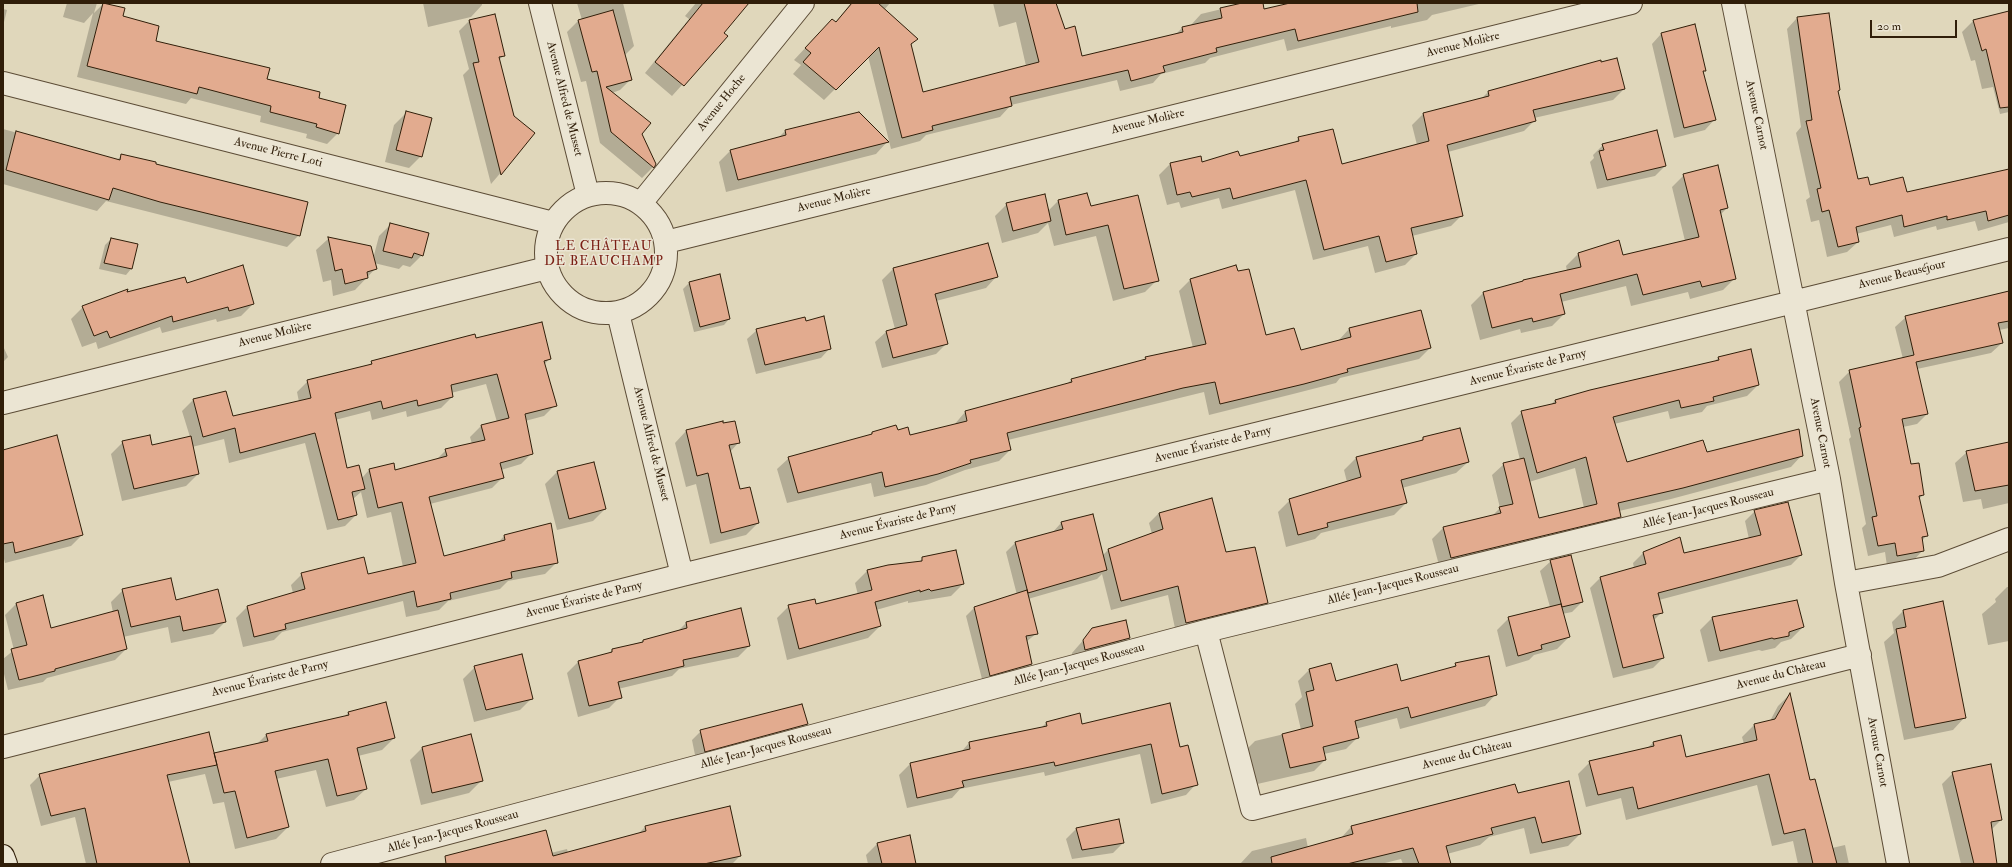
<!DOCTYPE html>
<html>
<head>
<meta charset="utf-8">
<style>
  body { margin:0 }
  #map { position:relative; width:2012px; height:867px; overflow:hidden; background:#e0d7bb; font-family:"IM FELL Double Pica",serif }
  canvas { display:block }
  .frame { position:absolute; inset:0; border:4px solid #301e09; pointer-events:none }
  .scale { position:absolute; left:1870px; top:20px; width:87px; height:18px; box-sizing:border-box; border:2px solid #301e09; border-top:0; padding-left:5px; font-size:12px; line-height:14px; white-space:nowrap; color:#301e09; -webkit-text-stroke:3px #ebe5d3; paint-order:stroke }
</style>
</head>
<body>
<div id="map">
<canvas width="2012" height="867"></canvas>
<div class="frame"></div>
<div class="scale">20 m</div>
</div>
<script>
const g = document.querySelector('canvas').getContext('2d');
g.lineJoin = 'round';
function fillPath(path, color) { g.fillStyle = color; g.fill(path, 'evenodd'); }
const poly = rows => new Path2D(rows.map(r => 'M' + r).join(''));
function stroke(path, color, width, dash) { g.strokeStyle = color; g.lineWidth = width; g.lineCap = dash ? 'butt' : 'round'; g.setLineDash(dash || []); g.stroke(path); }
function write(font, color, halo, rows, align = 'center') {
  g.font = font + ' "IM FELL Double Pica",serif'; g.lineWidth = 3; g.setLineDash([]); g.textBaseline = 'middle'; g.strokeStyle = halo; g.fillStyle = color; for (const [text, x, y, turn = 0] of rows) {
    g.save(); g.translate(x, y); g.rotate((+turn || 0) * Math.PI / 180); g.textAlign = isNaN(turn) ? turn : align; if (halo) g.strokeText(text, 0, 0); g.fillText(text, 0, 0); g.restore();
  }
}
const shadow = poly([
  [67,3,97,3,94,13,103,4,155,41,318,99,338,133,327,144,306,138,307,134,260,122,261,116,191,98,186,104,77,77,93,13,84,23,63,17],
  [423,3,482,3,482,5,471,17,428,27],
  [577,3,623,3,634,46,624,56,631,79,620,90,612,93,641,134,653,167,642,178,600,143,586,81,581,82,567,32,578,21,582,20],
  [696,3,748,3,723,33,726,36,672,96,645,73,689,19,685,16],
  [851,3,890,3,885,9,917,38,911,45,922,93,1026,66,1016,22,999,27,993,3,1055,3,1064,30,1082,57,1175,35,1182,28,1190,26,1201,14,1247,3,1262,3,1264,10,1294,3,1483,3,1432,15,1427,20,1391,28,1391,26,1287,51,1284,39,1210,58,1205,63,1161,74,1153,83,1120,91,1117,80,1011,105,1000,117,926,135,920,141,891,149,868,56,824,100,793,74,801,65,794,60,821,31,835,23],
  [3,9,7,10,3,26],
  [2009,12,2009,112,2000,114,1993,87,1982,89,1975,60,1971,61,1962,32,1973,21],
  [1797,18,1837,92,1857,181,1869,186,1906,194,2009,179,2009,222,1978,231,1975,221,1937,230,1936,226,1894,237,1891,225,1856,234,1858,242,1847,252,1827,257,1819,220,1811,222,1806,200,1810,197,1796,133,1801,127,1787,29],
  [470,20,504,55,499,60,513,117,534,134,491,184,463,75,469,69,459,31],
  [1661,34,1705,70,1703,73,1714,120,1705,130,1674,138,1652,44],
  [1600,61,1624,89,1613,100,1534,118,1535,120,1524,131,1448,152,1462,215,1451,226,1412,236,1416,254,1405,265,1375,273,1368,246,1313,260,1295,190,1222,209,1219,198,1181,208,1179,202,1167,205,1159,175,1170,164,1201,163,1240,157,1293,144,1299,138,1341,165,1417,145,1412,125,1423,114,1481,99,1488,92],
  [406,113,421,156,409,168,385,162,394,125],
  [858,113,887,142,876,154,726,192,719,162,731,150,778,138,785,131],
  [3,129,117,160,122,155,307,203,299,235,287,247,106,201,97,211,3,184],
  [1603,145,1665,166,1655,176,1597,189,1590,162,1594,158,1593,155],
  [1684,175,1727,208,1720,215,1735,278,1723,290,1690,299,1688,292,1631,306,1626,286,1561,302,1564,314,1552,326,1521,333,1520,329,1480,340,1471,305,1483,293,1567,271,1566,266,1578,254,1622,256,1685,241,1672,187],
  [1087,194,1090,208,1137,196,1157,280,1145,292,1113,301,1096,236,1054,246,1048,223,1038,233,1002,243,995,216,1007,204,1048,211,1058,201],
  [391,224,422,255,410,267,403,265,399,269,374,263,375,269,355,290,333,296,331,280,323,282,316,250,328,239,370,247,373,259,379,236],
  [111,239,131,269,126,275,99,269,105,245],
  [988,244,996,277,986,288,936,301,946,344,936,354,882,368,875,342,886,332,895,329,882,280,893,269],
  [1236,266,1265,336,1300,351,1338,341,1349,329,1430,348,1419,359,1340,378,1336,383,1293,394,1209,415,1204,392,1008,440,1010,450,999,461,965,470,926,485,874,497,871,483,787,503,777,469,789,458,868,436,872,433,897,431,909,436,954,425,965,412,1066,385,1072,379,1144,361,1146,358,1193,348,1179,291,1190,280],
  [689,283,729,319,724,325,694,332,683,289],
  [186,284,253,304,241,316,217,322,216,319,162,333,160,327,98,349,96,342,82,347,71,319,83,307,126,294],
  [2009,292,2009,328,1999,330,2002,343,1991,353,1917,369,1927,414,1917,424,1903,427,1911,466,1923,495,1919,499,1926,536,1922,541,1923,550,1913,561,1887,566,1885,552,1868,556,1862,528,1866,524,1849,439,1851,437,1839,382,1850,371,1903,359,1895,327,1906,317],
  [805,322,830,348,821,358,756,374,747,339,757,330],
  [475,339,550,358,544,365,555,405,544,416,525,421,532,453,521,464,501,470,503,477,492,488,430,504,443,557,497,544,504,536,556,563,545,574,508,581,500,589,448,601,439,610,406,617,403,601,282,632,274,640,243,647,236,618,247,607,293,593,291,585,302,574,367,575,403,567,391,512,367,518,361,492,353,499,356,515,345,526,327,530,305,443,229,463,224,439,192,447,198,474,186,486,122,501,111,454,123,442,151,446,190,437,182,411,193,400,233,418,299,402,297,392,308,381,368,366,372,362],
  [486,384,497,422,481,426,470,437,472,444,446,450,436,460,394,472,369,470,362,478,346,469,335,420,370,411,372,420,406,411,407,417,441,408,452,397,451,393],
  [3,346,8,357,3,362],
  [1718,358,1758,385,1747,396,1707,406,1702,412,1670,419,1668,411,1614,424,1626,463,1706,453,1802,455,1791,467,1671,499,1619,511,1620,516,1609,528,1440,569,1432,539,1443,528,1492,516,1500,508,1492,475,1504,464,1520,460,1511,423,1522,412,1551,405,1555,400,1713,363],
  [1575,468,1584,508,1539,519,1529,482],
  [722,422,739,442,730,452,739,490,758,523,746,535,710,544,696,484,686,487,675,443,686,431],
  [1423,438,1468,462,1456,473,1402,488,1406,503,1394,515,1321,533,1315,539,1286,547,1278,512,1290,500,1347,482,1344,470,1356,458,1419,442],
  [2009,443,2009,503,1983,509,1981,499,1963,502,1955,463,1967,452],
  [3,451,82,535,71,546,5,563,3,555],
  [594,463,605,509,593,521,557,530,545,484,557,472],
  [1755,511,1801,555,1791,565,1659,600,1662,612,1654,620,1663,658,1653,668,1613,678,1590,588,1600,578,1634,568,1633,563,1643,553,1683,554,1749,539,1745,521],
  [1159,513,1225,553,1267,603,1257,613,1176,633,1168,595,1111,610,1102,574,1097,579,1028,599,1037,633,1026,642,1031,664,1023,672,983,683,966,616,974,608,1017,595,1006,552,1015,543,1052,533,1061,523,1092,515,1103,555,1108,550,1152,534,1149,523],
  [923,558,963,584,951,596,908,603,908,601,876,610,880,626,868,638,787,660,777,618,789,606,815,605,858,595,855,583,867,571,919,562],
  [1551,561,1582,602,1572,612,1562,614,1569,637,1557,649,1534,655,1529,660,1506,667,1497,630,1509,618,1550,607,1540,571],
  [2007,587,2009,587,2009,641,1988,645,1982,614,1996,602,1995,599],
  [123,590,175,601,225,622,213,634,171,643,168,627,123,637,126,649,115,660,47,678,43,682,8,690,3,670,3,659,14,650,5,615,16,604,50,630,113,613,111,602],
  [1903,611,1964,718,1953,730,1904,740,1884,642,1894,633,1892,622],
  [1712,618,1803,627,1791,639,1781,642,1775,648,1762,651,1759,650,1708,662,1700,630],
  [686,623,749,646,738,657,679,669,672,676,618,689,620,697,609,708,578,717,567,673,578,662,608,655,612,650,677,632],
  [1093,629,1129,638,1117,650,1074,662,1072,653],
  [1456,664,1496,694,1485,706,1400,729,1397,718,1355,729,1358,737,1346,749,1324,754,1325,760,1314,771,1253,785,1244,752,1255,741,1301,730,1295,704,1302,697,1298,681,1309,670,1335,682,1401,682,1452,668],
  [475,667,532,698,520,710,474,722,463,679],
  [1789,695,1810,781,1832,848,1845,845,1849,864,1798,864,1793,841,1772,846,1757,785,1626,820,1621,798,1586,807,1578,774,1590,762,1647,748,1653,743,1680,736,1686,758,1744,744,1742,737,1754,725,1770,721,1778,706],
  [348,713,394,738,382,750,358,756,366,789,354,800,326,807,316,770,276,779,288,827,276,839,235,849,224,802,213,804,205,774,168,782,186,864,86,864,75,817,41,826,30,785,40,775,214,755,257,744,266,735,344,717],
  [1046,723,1081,725,1179,748,1196,784,1186,795,1151,804,1140,754,1045,776,1044,772,960,789,952,798,907,808,899,775,910,764,960,753,969,743,1041,728],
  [807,724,797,733,696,760,692,740,701,731],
  [470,735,481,781,469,793,421,805,410,760,422,748],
  [1953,773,2001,820,1991,830,1996,864,1961,864,1942,784],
  [1515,785,1517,795,1580,834,1568,846,1530,854,1524,828,1489,837,1480,845,1447,854,1450,864,1403,864,1401,859,1381,864,1240,864,1252,851,1306,838,1308,848,1340,839,1351,827],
  [729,807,740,856,732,864,459,864,551,853,567,849,568,853,638,834,645,827],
  [1076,829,1123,843,1113,853,1072,859,1066,839],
  [878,843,915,864,868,864,866,855]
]);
const building = poly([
  [103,3,125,8,123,16,159,26,156,41,270,68,267,79,320,92,319,98,346,105,339,134,316,127,317,124,270,112,271,106,199,87,197,94,87,66,103,3],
  [703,3,749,3,724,33,728,36,684,86,655,62,703,3],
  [852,3,878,3,918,39,911,44,923,92,1039,62,1024,3,1056,3,1065,29,1075,26,1082,56,1183,32,1182,27,1222,18,1220,8,1242,3,1263,3,1264,9,1290,3,1417,3,1418,12,1298,41,1295,29,1216,48,1217,52,1163,66,1165,72,1131,81,1128,70,1010,97,1012,106,932,126,933,130,902,138,879,47,836,90,803,62,811,53,805,48,832,19,836,22,852,3],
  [613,10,632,80,606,87,651,123,642,134,656,164,654,168,611,132,597,71,592,72,578,20,613,10],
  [2009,11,2009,107,2000,108,1986,49,1982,51,1973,20,2009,11],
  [1829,13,1840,90,1838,91,1858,179,1868,177,1870,185,1903,177,1907,192,2009,169,2009,215,1988,221,1986,211,1947,220,1947,216,1904,227,1902,215,1856,227,1859,242,1838,247,1829,210,1822,212,1817,189,1821,188,1806,121,1812,120,1797,17,1829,13],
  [495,14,505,56,499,57,514,116,535,133,501,175,473,63,479,62,469,20,495,14],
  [1695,24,1706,71,1703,71,1716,120,1684,128,1661,33,1695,24],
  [1617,58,1625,89,1533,110,1536,121,1447,145,1463,216,1411,228,1417,254,1386,262,1379,236,1324,250,1306,180,1233,199,1230,188,1192,197,1190,192,1177,195,1170,163,1201,156,1202,162,1238,151,1240,156,1299,141,1298,137,1333,129,1342,164,1429,141,1423,113,1489,96,1488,91,1601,60,1601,62,1617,58],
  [406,111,432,118,422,157,396,150,406,111],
  [859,112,889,142,738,180,730,150,786,135,785,130,859,112],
  [1657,130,1666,166,1607,180,1599,151,1604,150,1602,144,1657,130],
  [16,131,120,160,121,154,156,162,156,164,308,202,300,236,160,202,113,188,109,200,6,170,16,131],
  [1718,165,1728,208,1720,210,1736,279,1702,287,1700,281,1643,295,1637,274,1560,294,1565,314,1533,322,1532,318,1492,328,1483,292,1523,281,1523,280,1581,267,1578,253,1619,240,1623,255,1699,237,1683,174,1718,165],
  [1087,193,1091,206,1138,195,1159,281,1124,289,1108,225,1066,235,1058,200,1087,193],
  [1045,194,1051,221,1013,231,1006,203,1045,194],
  [390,223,429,233,423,256,414,253,412,258,383,251,390,223],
  [328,237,371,246,377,269,367,272,368,278,345,284,342,269,335,271,328,237],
  [111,238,138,244,132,269,104,263,111,238],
  [988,243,998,277,935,294,948,344,893,358,886,331,907,325,893,268,988,243],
  [243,265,254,304,229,311,228,307,173,322,172,316,110,338,107,331,94,336,82,306,128,289,127,292,185,277,187,283,243,265],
  [1236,265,1238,271,1249,269,1266,335,1294,328,1301,350,1351,337,1349,328,1421,310,1431,348,1347,369,1348,372,1304,384,1220,404,1215,382,1183,388,1007,433,1011,450,970,460,971,463,938,474,885,487,882,472,798,493,788,457,872,434,872,432,896,425,898,430,908,427,910,435,967,421,965,411,1072,382,1071,379,1146,359,1145,357,1206,344,1190,279,1236,265],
  [720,274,730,319,700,327,689,282,720,274],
  [2009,291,2009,321,1998,323,2003,343,1916,362,1928,414,1902,419,1911,464,1919,463,1924,495,1919,496,1928,536,1922,537,1924,551,1897,556,1895,543,1878,546,1872,517,1877,516,1859,428,1861,427,1849,370,1914,355,1905,316,2009,291],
  [824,316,831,349,765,365,756,329,805,317,806,321,824,316],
  [542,322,551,359,544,361,557,406,525,414,533,454,500,463,504,478,429,497,444,556,505,540,504,535,551,523,558,563,511,572,512,578,450,593,451,599,417,607,414,591,285,624,286,629,254,637,247,606,305,589,301,573,364,557,368,574,416,563,402,502,378,508,369,469,394,463,395,470,447,456,445,449,485,440,481,425,509,418,497,374,451,385,453,397,418,406,417,400,383,409,381,401,335,413,347,468,359,465,365,489,352,492,357,515,338,520,315,433,240,453,235,428,203,437,193,399,226,391,233,416,311,398,307,380,372,364,371,361,475,334,476,338,542,322],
  [1751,349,1759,385,1713,397,1714,401,1681,408,1679,400,1613,417,1627,462,1703,440,1707,452,1799,429,1803,456,1683,488,1618,503,1621,517,1451,558,1443,527,1501,513,1499,507,1513,504,1503,463,1524,458,1539,518,1597,504,1586,457,1537,473,1521,411,1556,403,1555,400,1590,390,1719,360,1718,357,1751,349],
  [723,421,723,423,735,421,740,443,729,445,740,489,750,487,759,523,721,533,708,473,697,476,686,430,723,421],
  [1460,428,1469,462,1401,480,1407,503,1327,523,1328,527,1298,535,1289,499,1361,477,1356,457,1423,440,1423,437,1460,428],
  [57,435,83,535,15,553,13,542,3,544,3,450,57,435],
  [150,435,152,445,191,436,199,474,134,489,122,441,150,435],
  [2009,442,2009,485,1975,491,1966,451,2009,442],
  [594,462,606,509,569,519,557,471,594,462],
  [1212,498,1226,552,1255,547,1268,603,1186,623,1178,586,1121,601,1108,549,1163,529,1159,513,1212,498],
  [1788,502,1802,555,1658,593,1663,613,1653,615,1664,658,1623,668,1600,577,1646,564,1643,552,1680,537,1684,553,1761,535,1754,510,1788,502],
  [1093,514,1107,570,1028,593,1015,542,1063,529,1061,522,1093,514],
  [956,550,964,584,931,591,929,589,920,592,920,590,875,602,881,626,799,649,788,605,815,599,816,604,872,590,867,570,888,565,922,561,922,557,956,550],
  [1571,555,1583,602,1562,607,1550,560,1571,555],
  [171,578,176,600,218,589,226,622,183,631,180,616,131,627,122,589,171,578],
  [1027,590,1038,634,1026,636,1032,664,990,676,974,607,1027,590],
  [43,595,51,628,118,610,127,649,55,669,55,671,19,680,11,649,27,645,16,603,43,595],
  [1797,600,1804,627,1789,632,1789,636,1774,639,1772,638,1720,651,1712,617,1797,600],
  [1943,601,1966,718,1915,728,1896,629,1906,627,1903,610,1943,601],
  [1561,604,1570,637,1541,645,1542,649,1518,656,1508,617,1561,604],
  [741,608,750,646,683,660,684,666,618,682,622,698,589,706,578,661,612,652,612,649,643,642,643,640,687,628,686,622,741,608],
  [1126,620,1130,638,1085,650,1083,640,1092,628,1126,620],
  [522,654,533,699,486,710,474,666,522,654],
  [1489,656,1497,695,1411,718,1408,707,1355,721,1359,738,1323,747,1326,760,1290,768,1282,734,1313,726,1306,692,1314,690,1309,669,1331,663,1336,681,1397,664,1401,681,1456,666,1455,663,1489,656],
  [1790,693,1810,780,1815,779,1837,864,1813,864,1805,829,1784,834,1769,774,1638,809,1633,787,1598,795,1589,761,1654,746,1653,742,1681,735,1686,757,1757,740,1754,724,1775,719,1790,693],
  [386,702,395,738,357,748,367,789,337,796,328,759,275,771,289,827,247,838,235,791,224,793,214,753,268,741,266,734,349,715,348,712,386,702],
  [1170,703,1180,747,1188,745,1198,785,1162,794,1151,744,1055,766,1054,762,962,781,964,787,917,798,910,763,970,749,969,742,1047,726,1046,722,1080,713,1082,724,1170,703],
  [802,704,808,724,705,752,700,730,802,704],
  [209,732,217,765,167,775,190,864,97,864,85,808,51,816,39,774,209,732],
  [471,734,483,781,432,793,422,747,471,734],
  [1991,764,2002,820,1991,822,1997,864,1974,864,1952,772,1991,764],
  [1569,781,1581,834,1542,843,1535,817,1491,828,1493,834,1446,846,1451,864,1419,864,1413,848,1347,864,1272,864,1271,857,1353,834,1351,826,1515,784,1518,793,1569,781],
  [730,806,741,856,704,864,446,864,445,856,546,830,553,856,646,831,645,826,730,806],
  [1119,819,1124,843,1082,850,1076,828,1119,819],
  [910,835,916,864,882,864,877,843,910,835]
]);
const street = poly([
  [540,3,588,195],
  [1733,3,1829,479,1846,583,1898,864],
  [3,83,553,223],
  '546 253a60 60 0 1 1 120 0a60 60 0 1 1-120 0Z',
  [641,203,803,3],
  [666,242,1631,3],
  [618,313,682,575],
  [3,403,547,268],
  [1846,583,1938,566,2009,539],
  [1206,631,1252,809,1860,655],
  [3,747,682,575,2009,249],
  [332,864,1206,631,1829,479]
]);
const secondary = poly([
  [3,856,6,864]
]);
const streetNames = [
  ["Avenue Molière",1463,45,-14],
  ["Avenue Alfred de Musset",564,99,76],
  ["Avenue Hoche",722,103,-51],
  ["Avenue Carnot",1756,115,78],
  ["Avenue Molière",1148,122,-14],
  ["Avenue Pierre Loti",278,153,14],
  ["Avenue Molière",834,200,-14],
  ["Avenue Beauséjour",1902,275,-14],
  ["Avenue Molière",275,335,-14],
  ["Avenue Évariste de Parny",1528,368,-14],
  ["Avenue Carnot",1820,433,79],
  ["Avenue Alfred de Musset",651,444,76],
  ["Avenue Évariste de Parny",1213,445,-14],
  ["Allée Jean-Jacques Rousseau",1708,509,-14],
  ["Avenue Évariste de Parny",898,522,-14],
  ["Allée Jean-Jacques Rousseau",1393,585,-14],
  ["Avenue Évariste de Parny",584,600,-14],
  ["Allée Jean-Jacques Rousseau",1079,665,-15],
  ["Avenue du Château",1781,675,-14],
  ["Avenue Évariste de Parny",270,679,-14],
  ["Allée Jean-Jacques Rousseau",766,748,-15],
  ["Avenue Carnot",1877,752,80],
  ["Avenue du Château",1467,755,-14],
  ["Allée Jean-Jacques Rousseau",453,832,-15]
];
const neighbourhoodNames = [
  ["LE CHÂTEAU",604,247],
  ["DE BEAUCHAMP",604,262]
];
fillPath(shadow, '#0003');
fillPath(building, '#e2ab8f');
stroke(building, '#301e09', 1);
stroke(street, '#5c4c36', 24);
stroke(secondary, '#301e09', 24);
stroke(street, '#ebe5d3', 22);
stroke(secondary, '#ebe5d3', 22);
write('12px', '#301e09', '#ebe5d3', streetNames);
g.letterSpacing = '1px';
write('13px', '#7a1f14', '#ebe5d3', neighbourhoodNames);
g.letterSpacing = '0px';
</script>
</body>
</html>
